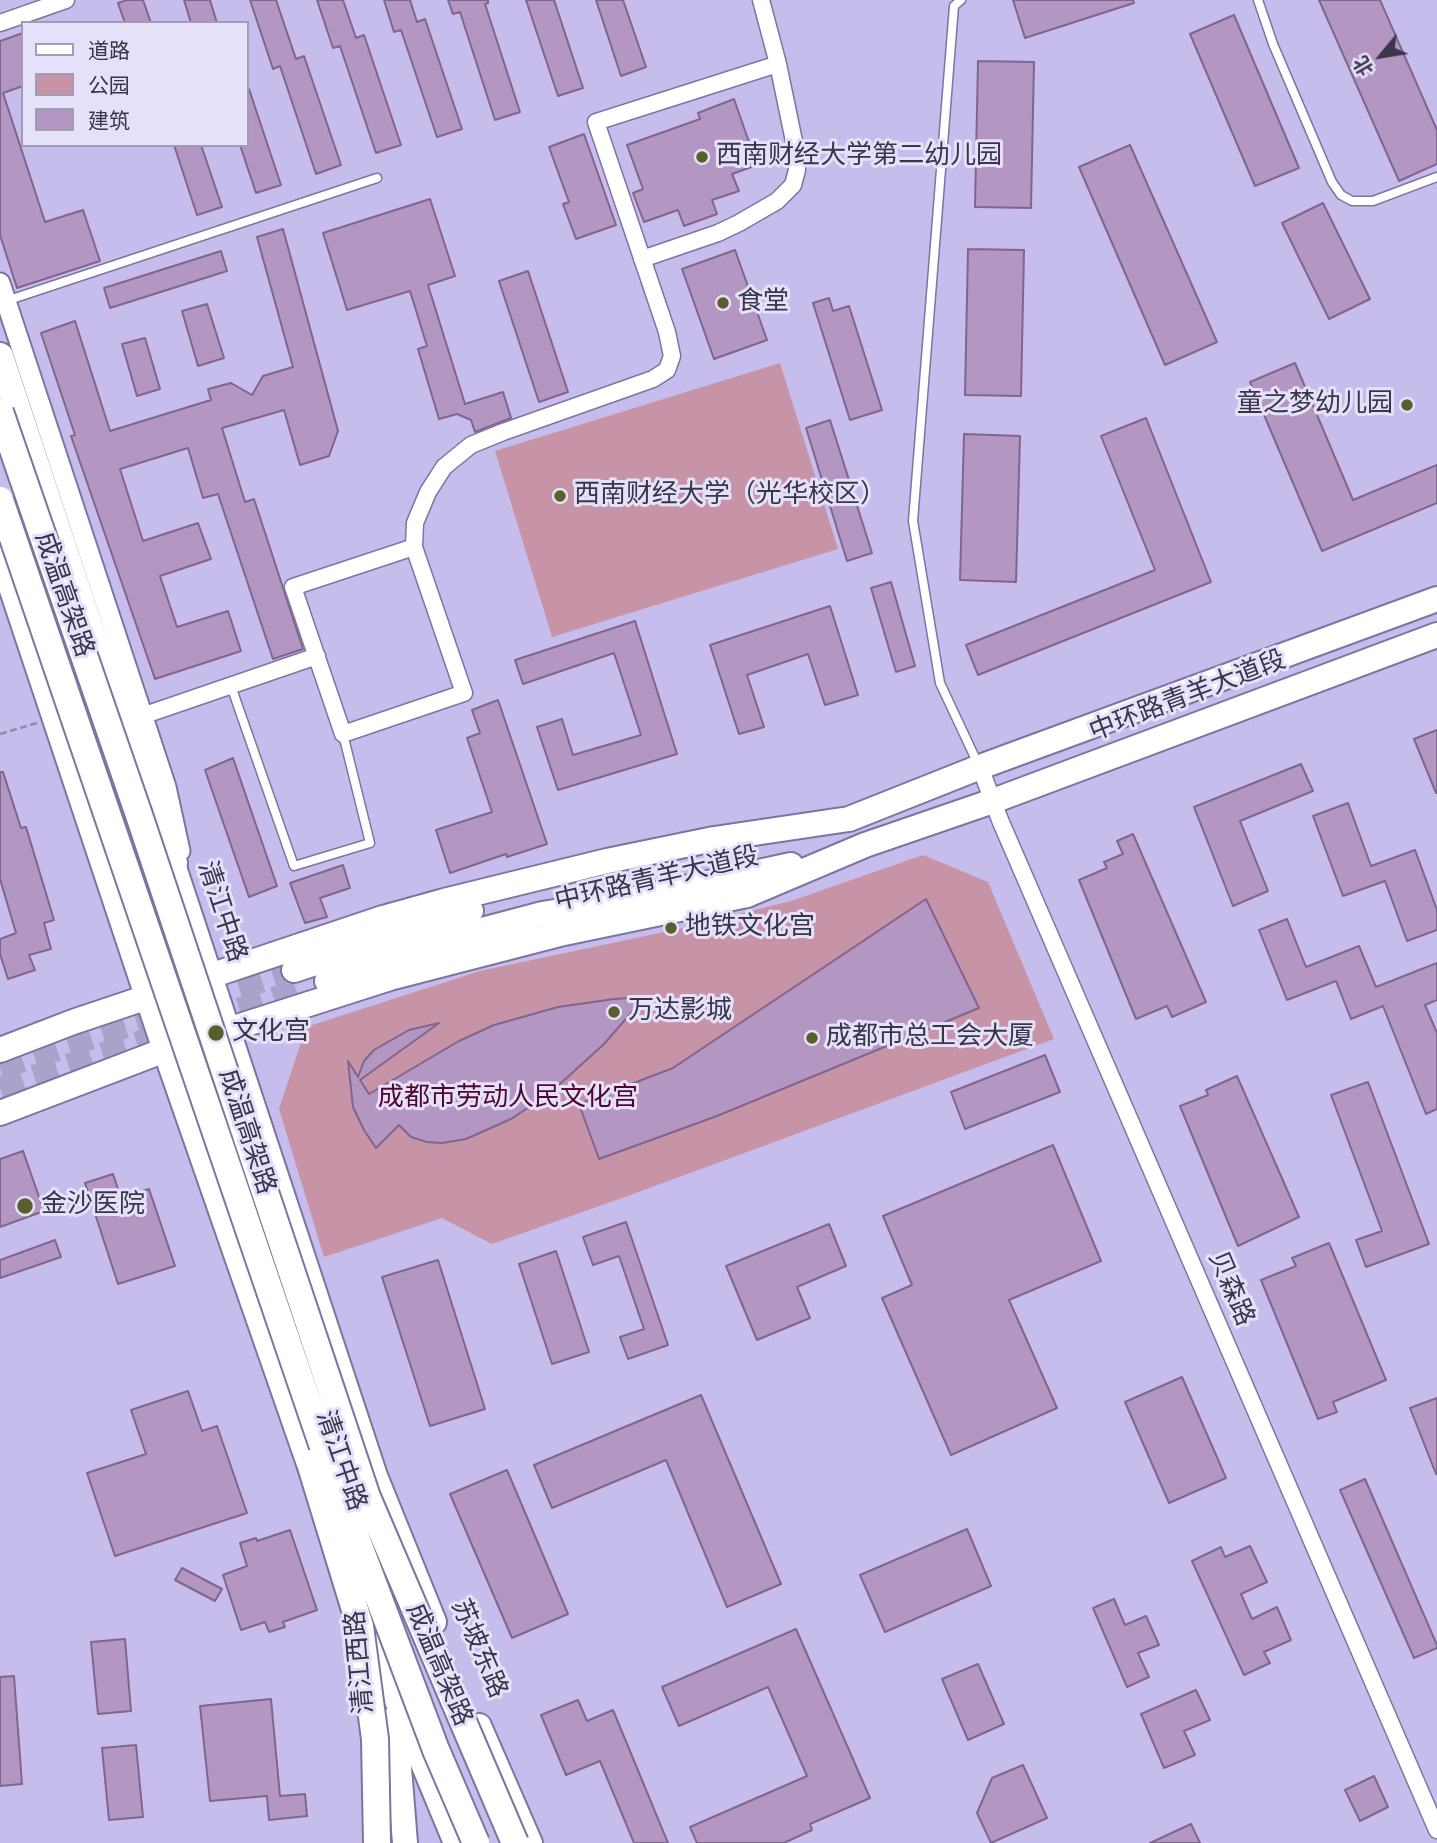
<!DOCTYPE html>
<html>
<head>
<meta charset="utf-8">
<style>
  body { margin:0 }
  #map { position:relative; width:1437px; height:1843px; overflow:hidden; background:#c7bded; font-family:"Titillium Web","Noto Sans SC",sans-serif }
  canvas { display:block }
  .legend { position:absolute; left:21px; top:21px; width:228px; height:126px; box-sizing:border-box; background:#e6e1fa; border:2px solid #a19db4; margin:0; padding:9px 12px; list-style:none; font-size:21px; color:#3a364a }
  .legend li { display:flex; align-items:center; gap:14px; height:35px }
  .legend b { width:35px; border:2px solid #a19db4 }
  .north { position:absolute; left:1346px; top:21px; width:70px; height:70px; -webkit-text-stroke:5px #e6e1fa; paint-order:stroke; rotate:240deg; font-size:19px; font-weight:700; line-height:28px; text-align:center; color:#3a364a }
  .north::after { content:''; display:block; margin:auto; width:24px; height:32px; background:#3a364a; clip-path:polygon(50% 0,100% 100%,50% 72%,0 100%) }
</style>
</head>
<body>
<div id="map">
<canvas width="1437" height="1843"></canvas>
<ul class="legend">
<li><b style="height:9px;background:#fff"></b>道路</li>
<li><b style="height:19px;background:#c794a7"></b>公园</li>
<li><b style="height:19px;background:#b396c1"></b>建筑</li>
</ul>
<div class="north">北</div>
</div>
<script>
const g = document.querySelector('canvas').getContext('2d');
g.lineJoin = 'round';
function fillPath(path, color) { g.fillStyle = color; g.fill(path, 'evenodd'); }
const poly = rows => new Path2D(rows.map(r => 'M' + r).join(''));
function stroke(path, color, width, dash) { g.strokeStyle = color; g.lineWidth = width; g.lineCap = dash ? 'butt' : 'round'; g.setLineDash(dash || []); g.stroke(path); }
function write(font, color, halo, rows, align = 'center') {
  g.font = font + ' "Titillium Web","Noto Sans SC",sans-serif'; g.lineWidth = 6; g.setLineDash([]); g.textBaseline = 'middle'; g.strokeStyle = halo; g.fillStyle = color; for (const [text, x, y, turn = 0] of rows) {
    g.save(); g.translate(x, y); g.rotate((+turn || 0) * Math.PI / 180); g.textAlign = isNaN(turn) ? turn : align; if (halo) g.strokeText(text, 0, 0); g.fillText(text, 0, 0); g.restore();
  }
}
const green = poly([
  [780,363,838,549,552,637,495,451],
  [923,855,988,882,1054,1039,625,1197,492,1244,442,1218,324,1257,279,1109,306,1027,480,971,678,929,791,901]
]);
const building = poly([
  [127,0,143,0,151,23,125,23,118,3,127,0],
  [184,0,210,0,217,23,191,23,184,0],
  [250,0,276,0,296,59,304,56,341,165,316,174,280,66,273,69,250,0],
  [317,0,343,0,356,38,364,35,401,145,376,153,340,46,333,48,317,0],
  [384,0,410,0,417,22,425,19,462,129,437,137,401,30,394,32,384,0],
  [448,0,488,0,488,3,485,4,520,112,495,120,460,12,453,14,448,0],
  [526,0,554,0,583,88,558,96,526,0],
  [596,0,623,0,646,67,621,76,596,0],
  [1013,0,1133,0,1134,3,1025,38,1013,0],
  [1319,0,1380,0,1437,130,1437,164,1399,181,1319,0],
  [1234,15,1299,168,1255,186,1190,34,1234,15],
  [23,33,23,86,3,93,45,222,83,210,100,261,17,288,0,235,0,41,23,33],
  [978,61,1034,62,1031,208,975,207,978,61],
  [249,89,281,185,256,193,240,145,247,145,247,90,249,89],
  [734,99,757,165,732,174,739,191,712,200,717,214,684,226,678,210,644,222,633,193,643,189,627,145,700,119,698,113,734,99],
  [584,134,616,225,576,239,563,204,569,202,549,147,584,134],
  [174,145,201,145,222,207,197,215,174,145],
  [1130,145,1217,342,1165,365,1079,167,1130,145],
  [430,199,455,276,428,285,465,404,503,392,511,418,475,432,471,420,457,414,439,419,418,349,427,346,410,291,347,310,323,233,430,199],
  [1323,203,1370,299,1329,319,1282,223,1323,203],
  [283,229,338,431,329,456,300,465,284,410,222,428,245,502,254,499,303,649,273,659,218,494,203,498,188,448,120,469,143,541,198,523,211,559,160,576,177,627,228,611,241,651,155,679,71,436,75,435,41,333,75,321,110,431,211,400,208,389,231,383,252,395,263,376,293,367,257,237,283,229],
  [968,249,1024,250,1021,396,965,395,968,249],
  [735,250,767,340,714,359,682,269,735,250],
  [221,251,227,271,110,308,104,288,221,251],
  [528,271,568,392,539,402,499,281,528,271],
  [829,298,833,311,849,306,882,410,850,420,813,303,829,298],
  [207,304,224,358,198,366,182,311,207,304],
  [145,338,160,389,137,396,122,344,145,338],
  [1295,363,1353,500,1437,465,1437,503,1322,551,1250,382,1295,363],
  [1146,418,1211,582,978,675,966,645,1155,570,1101,436,1146,418],
  [830,420,872,553,847,561,806,428,830,420],
  [964,434,1020,436,1016,582,960,580,964,434],
  [891,582,915,666,896,672,871,588,891,582],
  [830,606,858,695,825,705,808,654,747,675,764,727,739,734,710,645,830,606],
  [635,621,677,754,558,790,537,727,562,719,573,755,641,735,614,653,523,684,515,660,635,621],
  [498,700,547,844,507,857,506,854,450,873,436,830,492,812,467,738,480,733,472,710,498,700],
  [1437,730,1437,793,1436,793,1414,739,1437,730],
  [233,758,277,886,249,897,205,770,233,758],
  [1301,764,1313,791,1240,821,1268,891,1233,906,1194,807,1301,764],
  [0,772,3,772,21,828,26,827,54,920,44,923,51,949,29,955,35,970,8,979,0,954,0,939,16,933,0,879,0,772],
  [1348,803,1371,866,1415,850,1437,910,1437,930,1407,941,1385,881,1343,896,1313,816,1348,803],
  [1133,834,1206,1002,1172,1017,1167,1006,1136,1019,1079,880,1107,868,1104,862,1123,854,1117,841,1133,834],
  [343,865,350,888,320,898,327,917,305,923,290,883,343,865],
  [926,899,979,1008,717,1116,599,1159,579,1104,673,1068,926,899],
  [1287,919,1306,967,1359,946,1376,987,1437,963,1437,1000,1425,1005,1437,1033,1437,1109,1426,1114,1383,1006,1351,1019,1336,981,1287,1000,1259,930,1287,919],
  [645,997,604,1044,550,1093,511,1119,466,1139,442,1143,427,1142,411,1137,399,1125,376,1148,364,1130,353,1107,348,1061,358,1077,364,1061,374,1050,409,1030,439,1023,360,1080,369,1094,459,1041,494,1025,558,1007,614,999,645,997],
  [1045,1055,1060,1092,965,1129,951,1092,1045,1055],
  [1237,1076,1299,1217,1238,1246,1180,1106,1208,1095,1206,1090,1237,1076],
  [1368,1082,1429,1244,1366,1267,1356,1240,1382,1231,1331,1095,1368,1082],
  [1053,1145,1101,1261,1009,1300,1057,1408,951,1455,882,1298,912,1285,883,1216,1053,1145],
  [23,1151,44,1211,0,1227,0,1159,23,1151],
  [113,1174,121,1198,149,1189,175,1266,118,1284,85,1183,113,1174],
  [626,1222,668,1345,628,1359,620,1337,644,1329,619,1256,593,1265,583,1237,626,1222],
  [829,1224,846,1266,797,1287,810,1318,757,1340,726,1266,829,1224],
  [55,1240,61,1257,0,1278,0,1260,55,1240],
  [1329,1243,1386,1380,1333,1402,1337,1412,1318,1419,1261,1280,1296,1266,1292,1258,1329,1243],
  [556,1251,589,1352,552,1364,519,1264,556,1251],
  [438,1260,485,1409,430,1426,382,1277,438,1260],
  [1182,1377,1226,1478,1169,1503,1125,1402,1182,1377],
  [188,1391,202,1431,217,1426,247,1513,115,1556,87,1473,146,1454,131,1410,188,1391],
  [701,1395,781,1584,727,1607,666,1460,552,1508,534,1465,701,1395],
  [1437,1398,1437,1474,1436,1474,1410,1408,1437,1398],
  [507,1470,568,1614,512,1638,450,1494,507,1470],
  [1365,1479,1437,1645,1437,1648,1414,1658,1340,1490,1365,1479],
  [967,1529,991,1586,885,1632,860,1575,967,1529],
  [290,1530,317,1610,283,1622,285,1627,269,1632,265,1622,241,1630,223,1575,247,1566,240,1543,256,1538,257,1541,290,1530],
  [1250,1546,1267,1582,1241,1594,1252,1619,1277,1607,1291,1640,1264,1652,1270,1663,1244,1675,1192,1561,1221,1547,1225,1557,1250,1546],
  [182,1568,222,1589,215,1601,175,1580,182,1568],
  [1114,1599,1125,1625,1146,1616,1159,1645,1138,1653,1149,1677,1127,1687,1093,1608,1114,1599],
  [796,1629,870,1798,810,1824,812,1830,784,1843,697,1843,690,1827,807,1776,768,1687,679,1726,662,1687,796,1629],
  [125,1639,131,1711,98,1714,91,1642,125,1639],
  [978,1664,1004,1724,968,1740,942,1679,978,1664],
  [14,1676,22,1784,0,1786,0,1677,14,1676],
  [1196,1690,1210,1720,1184,1731,1195,1755,1164,1768,1141,1714,1196,1690],
  [271,1699,280,1796,305,1794,307,1816,269,1820,267,1796,210,1801,200,1706,271,1699],
  [578,1700,587,1721,613,1710,668,1843,634,1843,600,1761,566,1775,541,1715,578,1700],
  [136,1745,143,1817,109,1820,102,1748,136,1745],
  [1023,1765,1047,1818,991,1843,977,1813,992,1778,1023,1765],
  [1374,1776,1388,1807,1360,1821,1345,1790,1374,1776],
  [1191,1824,1200,1843,1150,1843,1191,1824]
]);
const primaryTunnel = poly([
  [0,1068,294,970],
  [0,1088,300,990]
]);
const path = poly([
  [0,734,37,723]
]);
const service = poly([
  [961,0,954,6,913,521,940,683,978,764],
  [1258,0,1273,44,1332,182,1341,195,1352,201,1373,201,1437,177],
  [6,301,377,178],
  [231,686,294,866,370,843,343,734]
]);
const minor = poly([
  [0,23,66,0],
  [642,259,718,233,739,223,777,201,793,185,797,170,795,146,778,64],
  [414,547,415,523,428,492,444,467,471,445,503,432,653,379,667,370,672,356,667,332,596,122,778,64,761,0],
  [414,547,464,693,343,734,293,587,414,547],
  [142,716,317,656],
  [980,767,1000,820,1437,1830]
]);
const tertiary = poly([
  [0,283,166,787,180,851]
]);
const primary = poly([
  [0,554,165,1050,315,1481],
  [167,846,375,1476,434,1622],
  [294,970,471,911],
  [327,981,463,935,542,914,635,899,791,865],
  [0,1050,73,1022,383,918,444,901,607,861,714,839,849,819,980,767,1437,599],
  [0,1113,165,1050,390,978,564,933,747,895,865,845,993,801,1437,635],
  [364,1621,456,1843],
  [395,1718,405,1843],
  [479,1726,530,1843]
]);
const trunk = poly([
  [0,356,90,628,174,863]
]);
const trunkBridge = poly([
  [0,412,139,815,367,1497,515,1843],
  [0,500,334,1479,436,1750,476,1843],
  [310,1463,360,1626,375,1739,377,1843]
]);
const markers = [
  [702,157,7,"#585e2c"],
  [723,303,7,"#585e2c"],
  [1407,405,7,"#585e2c"],
  [560,496,7,"#585e2c"],
  [671,928,7,"#585e2c"],
  [614,1012,7,"#585e2c"],
  [216,1033,9,"#585e2c"],
  [812,1038,7,"#585e2c"],
  [25,1206,9,"#585e2c"]
];
const poiNames = [
  ["西南财经大学第二幼儿园",716,157],
  ["食堂",737,303],
  ["童之梦幼儿园",1393,405,"right"],
  ["西南财经大学（光华校区）",574,496],
  ["地铁文化宫",685,928],
  ["万达影城",628,1012],
  ["文化宫",232,1033],
  ["成都市总工会大厦",826,1038],
  ["金沙医院",41,1206]
];
const streetNames = [
  ["成温高架路",63,595,71],
  ["中环路青羊大道段",1188,697,-21],
  ["中环路青羊大道段",657,880,-13],
  ["清江中路",221,912,72],
  ["成温高架路",246,1132,72],
  ["贝森路",1230,1289,67],
  ["清江中路",340,1461,71],
  ["苏坡东路",478,1649,67],
  ["清江西路",361,1662,-95],
  ["成温高架路",438,1665,67]
];
const parkNames = [
  ["成都市劳动人民文化宫",508,1099]
];
fillPath(green, '#c794a7');
fillPath(building, '#b396c1');
stroke(building, '#80658d', 2);
stroke(primaryTunnel, '#aba2cc', 24, [24, 12]);
stroke(service, '#7e74a1', 11);
stroke(minor, '#7e74a1', 19);
stroke(tertiary, '#7e74a1', 23);
stroke(primary, '#7e74a1', 28);
stroke(trunk, '#7e74a1', 30);
stroke(path, '#938bb1', 2.5, [7, 3.5]);
stroke(service, '#fff', 8);
stroke(minor, '#fff', 16);
stroke(tertiary, '#fff', 19);
stroke(primary, '#fff', 24);
stroke(trunk, '#fff', 26);
stroke(trunkBridge, '#7e74a1', 30, []);
stroke(trunkBridge, '#fff', 26);
for (const [x, y, r, color] of markers) { const dot = new Path2D(); dot.arc(x, y, r, 0, 2 * Math.PI); g.fillStyle = color; g.fill(dot); stroke(dot, '#e6e1fa', 2.5); }
write('26px', '#3a364a', '#e6e1fa', poiNames, 'left');
write('26px', '#3a364a', '#e6e1fa', streetNames);
write('26px', '#51062f', '#e6e1fa', parkNames);
</script>
</body>
</html>
